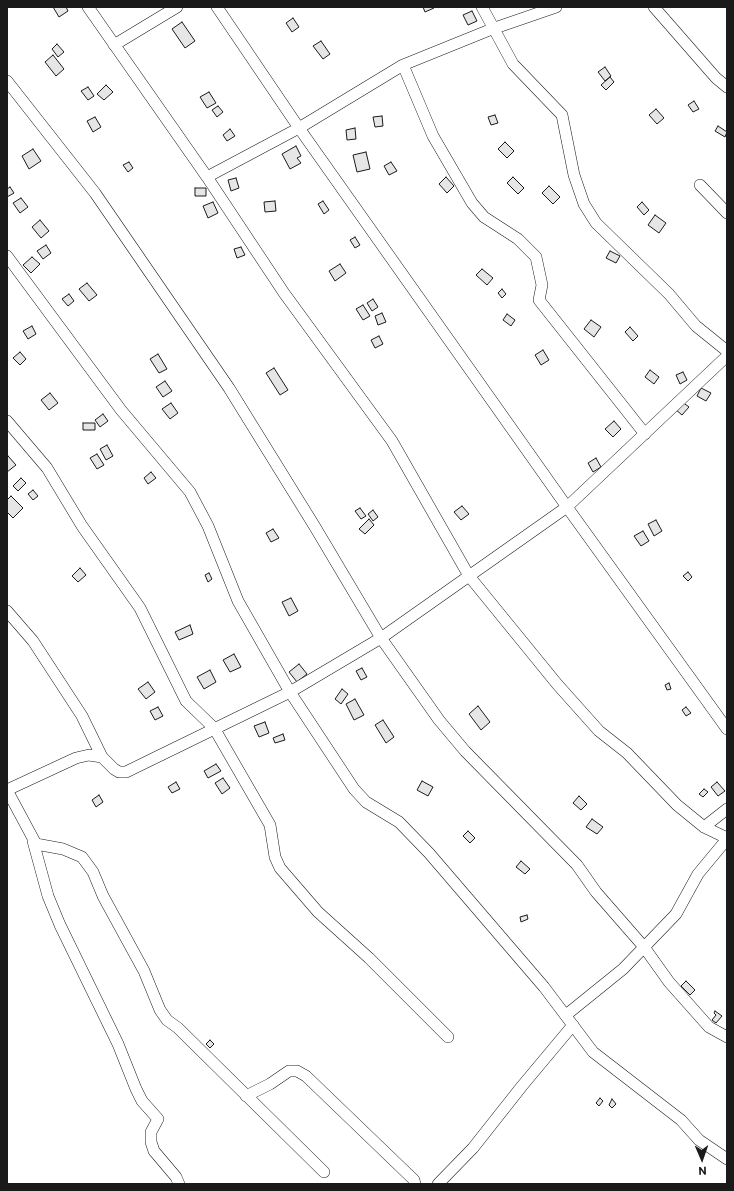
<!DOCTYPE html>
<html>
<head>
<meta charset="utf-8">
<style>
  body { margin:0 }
  #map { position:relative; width:734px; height:1191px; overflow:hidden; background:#fff; font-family:Commissioner,sans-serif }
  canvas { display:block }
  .frame { position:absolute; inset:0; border:8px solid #1a1a1a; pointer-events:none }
  .north { position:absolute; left:682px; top:1139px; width:40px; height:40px; -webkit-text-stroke:3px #fff; paint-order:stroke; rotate:178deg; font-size:11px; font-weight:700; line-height:16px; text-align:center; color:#1a1a1a }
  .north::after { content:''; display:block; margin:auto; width:14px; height:18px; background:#1a1a1a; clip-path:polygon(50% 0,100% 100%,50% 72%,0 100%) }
</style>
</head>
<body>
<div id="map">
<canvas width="734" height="1191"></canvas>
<div class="frame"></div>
<div class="north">N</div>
</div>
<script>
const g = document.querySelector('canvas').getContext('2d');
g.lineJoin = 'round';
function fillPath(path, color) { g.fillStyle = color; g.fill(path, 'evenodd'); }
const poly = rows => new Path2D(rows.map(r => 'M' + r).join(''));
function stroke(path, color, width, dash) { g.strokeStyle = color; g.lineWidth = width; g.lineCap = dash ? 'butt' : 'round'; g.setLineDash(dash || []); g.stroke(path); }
const building = poly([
  [53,7,66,7,68,11,59,17,53,7],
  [423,7,434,7,434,8,425,12,423,7],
  [472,11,477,21,468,25,463,15,472,11],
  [293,18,299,27,292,32,286,23,293,18],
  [182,22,195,41,185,48,172,29,182,22],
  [321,41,330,54,323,59,313,46,321,41],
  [57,44,64,52,58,57,52,49,57,44],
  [53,55,64,69,56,76,45,62,53,55],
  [605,67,611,76,605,81,598,72,605,67],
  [610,77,614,82,606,90,601,85,610,77],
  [106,85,113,92,104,100,97,94,106,85],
  [88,87,94,96,88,100,81,91,88,87],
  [209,92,216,103,207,108,200,97,209,92],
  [694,101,699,109,693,112,688,105,694,101],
  [218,106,223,112,217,117,212,110,218,106],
  [656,109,664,118,657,124,649,115,656,109],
  [495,115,498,123,491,125,488,117,495,115],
  [382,116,383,126,375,127,373,117,382,116],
  [95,117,101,127,93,132,87,121,95,117],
  [718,126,727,132,725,137,715,131,718,126],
  [355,128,356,139,347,140,346,130,355,128],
  [230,129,235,136,227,141,223,135,230,129],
  [505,142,514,151,507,158,498,149,505,142],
  [296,146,301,156,297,158,301,163,290,169,282,154,296,146],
  [33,149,41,161,29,169,22,156,33,149],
  [366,152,370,169,357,172,353,155,366,152],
  [129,162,133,168,128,172,123,165,129,162],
  [391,162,397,171,389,175,384,166,391,162],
  [446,177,454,186,447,193,439,184,446,177],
  [513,177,524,188,518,194,507,183,513,177],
  [236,178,239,188,231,191,228,180,236,178],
  [549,186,560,197,553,204,542,193,549,186],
  [10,187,14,193,7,197,7,189,10,187],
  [195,188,206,188,206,196,195,196,195,188],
  [21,198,28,207,20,213,13,203,21,198],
  [275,201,276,211,265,212,264,202,275,201],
  [323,201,329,210,324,214,318,204,323,201],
  [213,202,218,213,208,218,203,206,213,202],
  [642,202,649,210,644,215,637,207,642,202],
  [655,215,666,223,659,233,648,225,655,215],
  [40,220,49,231,41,238,32,227,40,220],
  [355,237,360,245,355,248,350,240,355,237],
  [46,245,51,253,43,259,37,251,46,245],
  [241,247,245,255,237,258,234,249,241,247],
  [610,251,620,256,616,263,606,258,610,251],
  [32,257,40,264,31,273,23,265,32,257],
  [340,264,346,273,335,281,329,271,340,264],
  [482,269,493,278,487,285,476,275,482,269],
  [87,283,97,295,89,301,79,289,87,283],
  [502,289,506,294,502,298,498,293,502,289],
  [69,294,74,301,68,306,62,299,69,294],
  [373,299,378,307,372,311,367,303,373,299],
  [363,305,370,316,363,320,356,309,363,305],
  [382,313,386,322,378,325,375,316,382,313],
  [507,314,515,320,511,326,503,320,507,314],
  [591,320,601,327,594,337,584,329,591,320],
  [32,326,36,334,28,339,23,331,32,326],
  [630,327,638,336,633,341,625,332,630,327],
  [379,336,383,344,375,348,371,340,379,336],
  [543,350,549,360,541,365,535,355,543,350],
  [20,352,26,359,20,365,13,358,20,352],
  [158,354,167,369,159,373,150,359,158,354],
  [274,368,288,390,280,395,266,373,274,368],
  [650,370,659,377,654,384,645,377,650,370],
  [683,372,687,380,680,384,676,375,683,372],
  [165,381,172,391,163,397,156,387,165,381],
  [701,388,711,393,706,401,697,396,701,388],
  [50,393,58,403,49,410,41,400,50,393],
  [681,401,689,407,682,415,675,409,681,401],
  [171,403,178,413,170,419,162,409,171,403],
  [103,414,108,421,100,427,95,420,103,414],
  [614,421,621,429,613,437,605,429,614,421],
  [83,423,95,423,95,430,83,430,83,423],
  [107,445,113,456,106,460,100,449,107,445],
  [97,454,104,465,97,469,90,458,97,454],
  [8,456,16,465,7,472,7,457,8,456],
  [596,458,601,467,593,472,588,463,596,458],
  [151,472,156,478,148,484,144,478,151,472],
  [21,478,26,483,18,491,13,486,21,478],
  [33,490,38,496,33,500,28,494,33,490],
  [11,496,23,508,13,518,7,512,7,500,11,496],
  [462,506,469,514,461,520,454,512,462,506],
  [360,508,366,516,361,519,355,511,360,508],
  [373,510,378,517,373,521,368,514,373,510],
  [369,519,374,525,365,534,359,529,369,519],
  [656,520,662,531,654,536,648,524,656,520],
  [273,529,279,538,271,542,266,533,273,529],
  [643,531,649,541,641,546,634,536,643,531],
  [80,568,86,575,78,582,72,576,80,568],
  [688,572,692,577,688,581,683,576,688,572],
  [209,573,212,579,208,582,205,575,209,573],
  [291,598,298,611,289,616,282,602,291,598],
  [190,625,193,634,179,640,175,632,190,625],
  [234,654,241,667,230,672,223,660,234,654],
  [299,664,307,674,297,682,289,672,299,664],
  [362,668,367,677,361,680,356,671,362,668],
  [210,670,216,682,204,689,197,677,210,670],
  [148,682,155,692,146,699,138,689,148,682],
  [669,683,671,689,667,690,665,685,669,683],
  [342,689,348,694,341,704,335,699,342,689],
  [355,699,364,715,354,720,346,704,355,699],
  [478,706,490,722,481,730,469,714,478,706],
  [158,707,163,716,155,720,150,711,158,707],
  [686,707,691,713,686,716,682,710,686,707],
  [383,720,394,737,386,743,375,725,383,720],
  [265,722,269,733,259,737,254,726,265,722],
  [283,734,285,740,275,743,273,738,283,734],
  [216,764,221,771,208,778,204,771,216,764],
  [223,778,230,788,222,794,215,783,223,778],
  [422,781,433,787,428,796,417,790,422,781],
  [176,782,180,789,172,793,168,787,176,782],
  [717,782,725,791,718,796,711,787,717,782],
  [704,789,708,792,703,797,699,794,704,789],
  [99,795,103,802,96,807,92,800,99,795],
  [579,796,587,804,581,810,573,803,579,796],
  [592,819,603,827,597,834,586,827,592,819],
  [468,831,475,838,470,843,463,836,468,831],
  [521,861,530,869,525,874,516,867,521,861],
  [527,915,528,919,521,922,520,917,527,915],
  [686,981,695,990,690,995,681,986,686,981],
  [715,1011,722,1016,716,1023,712,1020,716,1015,714,1013,715,1011],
  [210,1040,214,1044,210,1048,206,1044,210,1040],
  [600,1098,603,1101,599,1106,596,1103,600,1098],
  [612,1099,616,1104,612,1108,609,1105,612,1099]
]);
const minor = poly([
  [88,7,207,177,284,293,392,441,469,576,557,684,599,731,627,753,677,805,704,827,727,838],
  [217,7,299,128,567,507,727,729],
  [482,7,513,64,562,115,574,175,584,204,596,223,669,294,696,326,727,351],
  [654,7,716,78,727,87],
  [114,45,177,7],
  [403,65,433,136,472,203,484,217,518,239,536,257,542,285,539,300,645,434],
  [7,81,95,193,229,388,315,527,381,638,439,720,465,751,577,865,596,892,644,947,669,982,709,1027,727,1037],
  [207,177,299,128,403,65,492,29,556,7],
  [700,185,727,213],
  [7,256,121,410,190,492,208,526,238,601,290,692,354,789,366,802,399,822,429,853,544,987,593,1052,681,1120,699,1140,727,1159],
  [7,421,47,468,82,526,140,608,186,701,214,728,270,825,275,857,280,868,318,912,369,958,448,1037],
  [7,611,33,641,82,716,102,757,114,769,119,772,126,772,290,692,381,638,567,507,727,356],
  [7,790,36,844,63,849,82,857,93,872,103,896,144,971,160,1010,167,1020,178,1028,324,1172],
  [7,790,76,758,89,755,102,757],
  [704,827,727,809],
  [33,841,48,896,60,925,118,1044,136,1089,142,1101,158,1119,151,1132,151,1142,154,1151,176,1177,179,1184],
  [566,1015,623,969,676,914,698,874,727,839],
  [246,1096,270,1084,289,1071,297,1071,306,1076,414,1180,415,1184],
  [438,1184,473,1148,522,1086,573,1025]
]);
fillPath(building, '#e6e6e6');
stroke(building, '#1a1a1a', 1);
stroke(minor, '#1a1a1a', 12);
stroke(minor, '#fff', 11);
</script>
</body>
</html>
